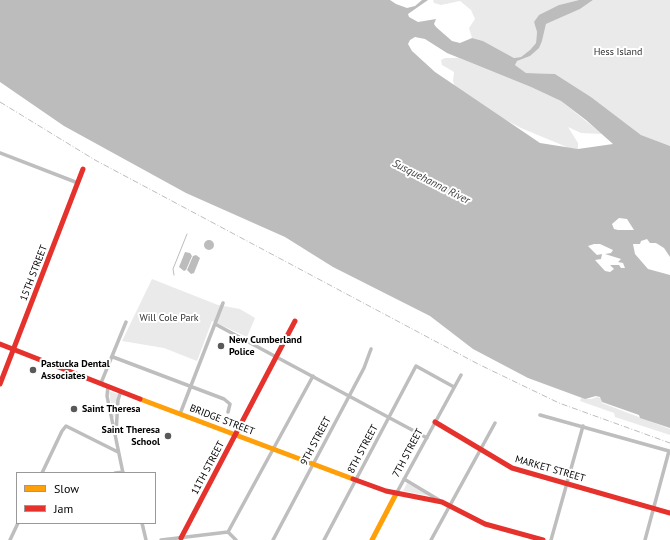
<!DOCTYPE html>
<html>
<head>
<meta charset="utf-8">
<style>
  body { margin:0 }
  #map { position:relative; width:670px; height:540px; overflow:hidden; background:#fff; font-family:"PT Sans",sans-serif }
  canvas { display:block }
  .legend { position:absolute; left:16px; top:472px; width:140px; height:52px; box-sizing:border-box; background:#fff; border:1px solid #999; margin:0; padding:5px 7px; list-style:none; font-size:12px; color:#000 }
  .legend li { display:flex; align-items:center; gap:8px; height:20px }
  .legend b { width:20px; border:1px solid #999 }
</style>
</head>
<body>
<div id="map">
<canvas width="670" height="540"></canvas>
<ul class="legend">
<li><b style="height:5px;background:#ff9f0a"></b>Slow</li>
<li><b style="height:5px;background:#e5322d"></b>Jam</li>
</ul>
</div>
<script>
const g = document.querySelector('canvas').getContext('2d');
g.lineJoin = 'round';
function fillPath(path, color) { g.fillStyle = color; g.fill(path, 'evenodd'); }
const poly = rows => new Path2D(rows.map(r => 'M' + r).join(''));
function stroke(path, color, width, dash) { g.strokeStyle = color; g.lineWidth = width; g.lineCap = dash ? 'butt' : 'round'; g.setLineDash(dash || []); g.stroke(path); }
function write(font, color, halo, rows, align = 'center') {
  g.font = font + ' "PT Sans",sans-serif'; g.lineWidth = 4; g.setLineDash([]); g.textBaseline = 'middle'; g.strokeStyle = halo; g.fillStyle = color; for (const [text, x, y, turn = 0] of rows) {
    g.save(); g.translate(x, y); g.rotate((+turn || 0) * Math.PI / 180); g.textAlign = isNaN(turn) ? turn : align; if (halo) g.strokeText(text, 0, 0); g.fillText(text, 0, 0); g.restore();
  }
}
const green = poly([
  [433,0,579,0,559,5,534,22,537,32,536,43,530,50,521,57,514,58,483,41,472,38,469,28,475,19,471,10,460,1,441,5,434,3],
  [593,0,670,0,670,146,641,135,591,97,555,74,526,73,515,65,516,61,530,56,542,41,546,24,580,9],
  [445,58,459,58,531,87,561,101,602,134,581,133,568,127,578,143,578,149,569,148,521,128,500,117,455,87,453,81,454,72,442,65,441,60],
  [152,279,218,305,240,309,255,318,247,337,212,321,197,361,164,348,122,341],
  [109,391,118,394,114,418,113,417],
  [597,397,601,398,602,403,670,429,670,435,615,417,614,413,580,401,581,398,591,399],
  [407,483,430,496,403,491]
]);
const water = poly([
  [0,0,390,0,396,4,407,8,415,6,422,0,428,0,408,14,409,17,418,22,436,19,434,24,436,27,452,41,460,43,472,38,483,41,514,58,521,57,530,50,536,43,537,32,534,22,539,15,559,5,579,0,593,0,580,9,546,24,542,41,539,48,530,56,517,61,515,65,526,73,555,74,591,97,641,135,670,146,670,257,664,248,656,243,650,243,647,239,641,241,640,244,633,244,635,254,648,269,670,275,670,428,640,418,639,415,602,402,600,397,596,396,585,399,528,378,473,349,430,316,333,267,285,237,186,193,64,126,0,82],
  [415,37,425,39,447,53,531,87,561,101,586,120,613,144,578,149,540,143,435,72,412,51,408,44,410,40],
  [619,218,627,219,634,230,618,230,614,229,612,224],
  [594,244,600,244,613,250,611,253,605,254,621,259,618,262,623,263,625,268,621,268,619,265,610,265,614,269,610,272,605,271,595,260,601,259,602,254,597,255,588,246],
  '204 245a5 5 0 1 1 10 0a5 5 0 1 1-10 0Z',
  [185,252,190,253,192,256,186,270,184,271,179,267],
  [196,255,200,258,194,273,191,274,187,270,193,256]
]);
const stream = poly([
  [174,275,173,269,187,234]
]);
const street = poly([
  [0,153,78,183],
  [215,324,427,438],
  [113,357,224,399,230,404,228,412],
  [101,383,126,322],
  [108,386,107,396,123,473],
  [180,414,223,303],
  [540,415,669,451,645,540],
  [116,433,118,400,121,391],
  [42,473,62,431,66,426,118,452],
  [115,473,123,472],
  [404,479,439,500],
  [396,494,461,375],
  [142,523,146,540],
  [228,532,313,376],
  [10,540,18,523],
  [161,540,228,532,236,540],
  [273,540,364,368,371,349],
  [324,540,416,366,454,387],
  [431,540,495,423],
  [551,540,583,426]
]);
const slow = poly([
  [140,399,353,479],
  [372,540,396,494]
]);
const jam = poly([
  [0,344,140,399],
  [0,384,83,169],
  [435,422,512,468,670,513],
  [353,479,386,491,442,502,485,524,543,540],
  [181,538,295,321]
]);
const rail = poly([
  [0,102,95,160,478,364,559,403,670,443]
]);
const markers = [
  [221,346,4,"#595959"],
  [33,370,4,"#595959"],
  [74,409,4,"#595959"],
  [168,436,4,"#595959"]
];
const parkNames = [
  ["Hess Island",618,52],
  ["Will Cole Park",169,318]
];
const streetNames = [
  ["15TH STREET",34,273,-69],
  ["BRIDGE STREET",222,420,21],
  ["9TH STREET",316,441,-62],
  ["8TH STREET",363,449,-62],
  ["7TH STREET",408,453,-62],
  ["11TH STREET",208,468,-62],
  ["MARKET STREET",550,469,16]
];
const poiNames = [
  ["New Cumberland",229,340],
  ["Police",229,352],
  ["Pastucka Dental",41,364],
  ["Associates",41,376],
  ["Saint Theresa",82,409],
  ["Saint Theresa",160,430,"right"],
  ["School",160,442,"right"]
];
const waterNames = [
  ["Susquehanna River",431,182,27]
];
fillPath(green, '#eaeaea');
fillPath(water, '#bcbcbc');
stroke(stream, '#bcbcbc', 1);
stroke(street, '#bebebe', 3.5);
stroke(slow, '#ff9f0a', 5);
stroke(jam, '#e5322d', 5);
stroke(rail, '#bdbdbd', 1, [6, 2, 1, 2]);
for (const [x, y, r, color] of markers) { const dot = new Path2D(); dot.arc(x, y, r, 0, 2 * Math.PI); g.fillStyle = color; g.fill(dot); stroke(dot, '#fff', 1.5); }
write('10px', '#303030', '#fff', parkNames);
write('10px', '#000', '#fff', streetNames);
write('bold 10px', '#000', '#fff', poiNames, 'left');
write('italic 11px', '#414141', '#fff', waterNames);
</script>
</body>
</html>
